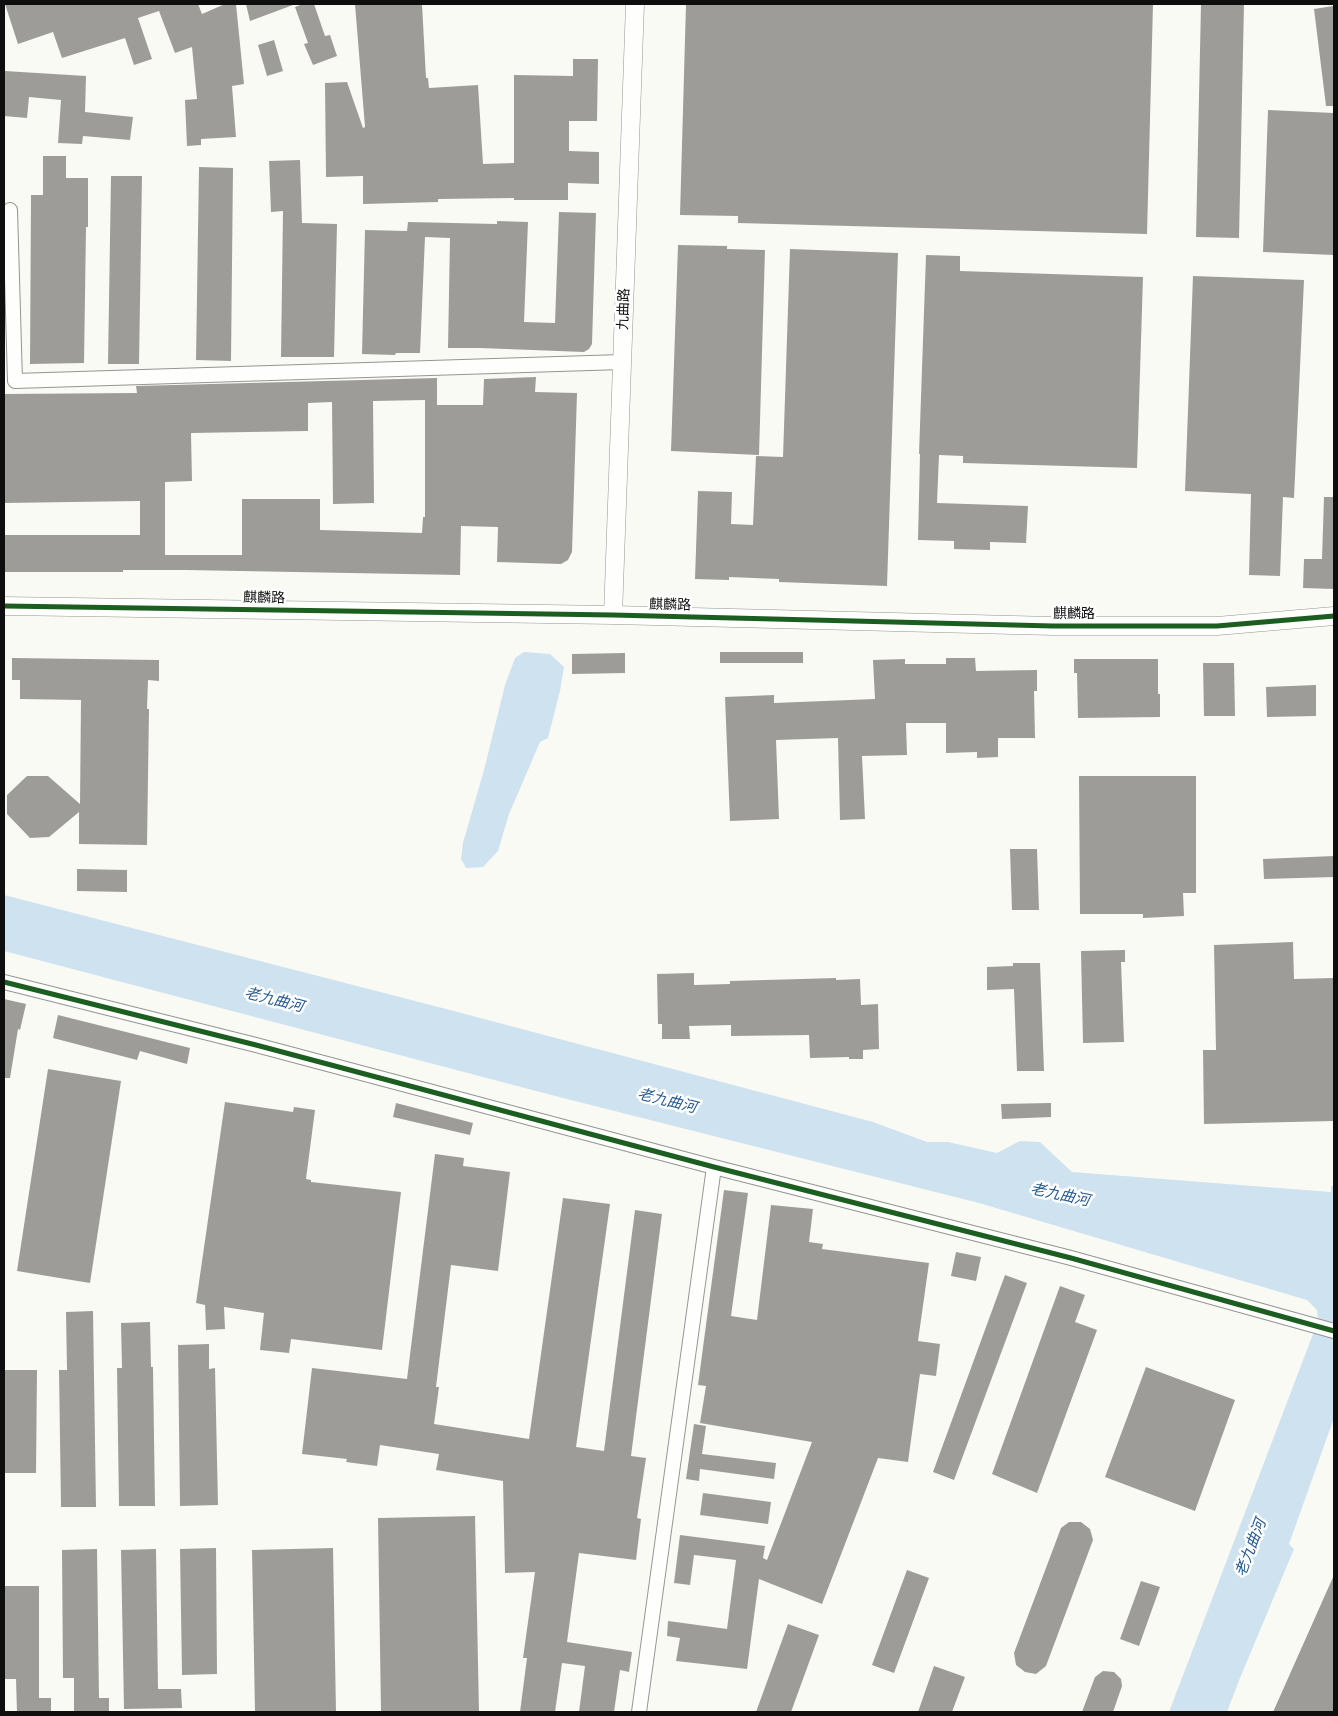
<!DOCTYPE html>
<html>
<head>
<meta charset="utf-8">
<style>
  body { margin:0 }
  #map { position:relative; width:1338px; height:1716px; overflow:hidden; background:#fafaf4; font-family:Literata,serif }
  canvas { display:block }
  .frame { position:absolute; inset:0; border:5px solid #0e0e0e; pointer-events:none }
</style>
</head>
<body>
<div id="map">
<canvas width="1338" height="1716"></canvas>
<div class="frame"></div>
</div>
<script>
const g = document.querySelector('canvas').getContext('2d');
g.lineJoin = 'round';
function fillPath(path, color) { g.fillStyle = color; g.fill(path, 'evenodd'); }
const poly = rows => new Path2D(rows.map(r => 'M' + r).join(''));
function stroke(path, color, width, dash) { g.strokeStyle = color; g.lineWidth = width; g.lineCap = dash ? 'butt' : 'round'; g.setLineDash(dash || []); g.stroke(path); }
function write(font, color, halo, rows, align = 'center') {
  g.font = font + ' Literata,"Noto Sans SC",serif'; g.lineWidth = 5; g.setLineDash([]); g.textBaseline = 'middle'; g.strokeStyle = halo; g.fillStyle = color; for (const [text, x, y, turn = 0] of rows) {
    g.save(); g.translate(x, y); g.rotate((+turn || 0) * Math.PI / 180); g.textAlign = isNaN(turn) ? turn : align; if (halo) g.strokeText(text, 0, 0); g.fillText(text, 0, 0); g.restore();
  }
}
const water = poly([
  [524,652,550,654,564,667,560,691,548,738,540,742,509,814,498,851,483,867,466,868,461,859,463,843,484,770,505,685,515,658],
  [4,895,450,1010,873,1122,927,1142,948,1142,997,1153,1020,1141,1040,1142,1072,1172,1331,1192,1331,1186,1334,1186,1334,1418,1289,1544,1294,1549,1240,1678,1227,1712,1169,1712,1318,1321,1317,1310,1307,1300,979,1203,559,1097,4,951]
]);
const building = poly([
  [5,4,198,4,202,14,225,4,236,4,244,84,232,86,236,137,201,139,201,145,187,146,185,100,197,99,192,47,175,53,159,11,138,18,152,59,134,65,125,38,62,58,53,32,18,44],
  [246,4,293,4,293,5,250,21],
  [303,4,314,4,325,36,330,35,337,56,313,65,304,44,308,43,295,7],
  [355,4,422,4,426,78,428,78,429,88,478,85,483,164,514,163,514,75,573,76,573,59,598,59,597,121,569,121,569,151,599,152,599,184,568,183,568,200,514,200,514,198,438,199,438,202,363,204,363,176,326,177,325,83,347,82,363,128,365,127],
  [686,4,1153,4,1147,234,738,223,738,216,680,215],
  [1201,4,1244,4,1239,238,1196,237],
  [1333,6,1334,106,1326,106,1314,9],
  [274,40,283,71,267,76,258,45],
  [5,71,86,76,85,112,133,117,130,140,83,136,82,144,58,143,61,100,29,97,27,118,4,116],
  [1268,110,1334,113,1334,255,1263,252],
  [43,156,66,156,66,178,88,178,88,227,86,227,84,363,30,364,31,195,43,195],
  [300,160,302,223,337,224,334,357,281,357,283,211,271,212,269,161],
  [199,167,233,168,231,361,196,360],
  [111,176,142,176,139,364,108,364],
  [559,212,596,213,592,344,589,349,584,352,480,348,448,348,450,238,425,237,420,353,396,353,395,355,362,354,365,230,407,231,408,222,497,224,497,221,528,222,524,322,555,323],
  [678,245,727,246,727,249,765,250,759,455,671,451],
  [790,249,898,253,887,586,779,582,779,579,729,577,729,580,695,579,698,491,732,492,731,524,753,525,756,456,783,457],
  [926,255,960,256,960,271,1143,277,1137,468,963,463,963,456,939,455,937,503,1028,506,1026,543,990,542,990,550,954,549,954,541,918,540,920,454,919,454],
  [1193,276,1304,280,1294,498,1283,497,1280,576,1249,575,1251,494,1185,491],
  [536,377,535,392,577,393,572,552,568,560,561,564,497,562,498,527,461,526,460,575,185,570,123,570,123,572,4,572,4,535,140,535,140,501,4,503,4,394,137,393,136,386,437,378,437,405,483,405,484,379],
  [425,400,425,517,423,517,422,533,320,530,320,499,242,499,242,555,165,555,165,482,192,481,191,433,308,431,308,403,332,402,333,504,374,503,373,401],
  [1324,497,1334,497,1334,589,1303,588,1304,559,1322,559],
  [720,652,803,652,803,663,720,663],
  [625,653,625,673,572,674,572,654],
  [12,658,159,660,159,681,148,680,147,709,149,709,147,845,79,844,79,812,49,837,30,838,7,814,7,795,27,776,48,776,80,804,81,700,20,699,20,680,12,680],
  [946,658,975,658,976,671,1037,670,1037,691,1034,691,1035,738,998,738,998,757,977,758,977,752,946,753,946,723,906,723,907,755,862,756,865,819,840,820,838,738,776,740,779,819,730,821,725,697,774,695,774,703,875,699,873,660,905,659,905,664,946,664],
  [1074,659,1158,659,1158,694,1160,694,1160,717,1078,718,1077,673,1074,673],
  [1203,663,1234,663,1235,716,1204,716],
  [1316,685,1316,716,1267,717,1266,687],
  [1079,776,1196,776,1196,893,1183,893,1184,916,1143,918,1143,914,1080,914],
  [1010,849,1037,849,1039,910,1012,910],
  [1334,856,1334,877,1264,879,1263,859],
  [77,869,127,870,127,892,77,891],
  [1293,942,1294,979,1334,978,1334,1121,1204,1124,1203,1050,1216,1050,1214,945],
  [1125,950,1125,962,1121,962,1124,1042,1083,1043,1081,951],
  [1013,963,1040,963,1044,1071,1017,1071,1014,989,987,990,987,967,1013,966],
  [694,973,694,985,730,984,730,981,836,978,836,980,860,979,861,1005,878,1004,879,1049,863,1050,863,1059,849,1059,849,1057,810,1058,809,1035,731,1036,731,1025,689,1026,690,1039,662,1039,662,1024,658,1024,657,974],
  [4,999,26,1004,20,1030,18,1029,10,1078,4,1078],
  [58,1015,190,1048,187,1064,140,1051,137,1060,53,1038],
  [48,1069,121,1081,90,1283,17,1271],
  [225,1102,293,1112,294,1107,315,1110,306,1179,311,1180,311,1182,401,1192,382,1350,291,1339,289,1353,260,1350,264,1313,224,1307,225,1329,206,1330,205,1305,196,1303],
  [396,1103,473,1123,470,1135,393,1117],
  [1051,1103,1051,1117,1002,1119,1001,1104],
  [435,1154,464,1158,463,1166,510,1172,498,1271,451,1265,436,1387,439,1387,434,1424,529,1439,563,1198,610,1204,576,1447,604,1451,635,1210,662,1214,631,1456,646,1458,637,1518,641,1519,636,1560,579,1553,567,1642,632,1652,629,1672,620,1670,614,1712,579,1712,585,1666,562,1663,555,1712,520,1712,527,1658,523,1658,535,1572,505,1573,503,1481,436,1470,439,1454,380,1445,377,1466,346,1462,347,1459,302,1454,312,1368,407,1379],
  [724,1190,748,1193,731,1316,757,1320,771,1205,813,1209,809,1242,823,1244,822,1249,929,1263,918,1341,940,1344,936,1376,920,1374,908,1462,878,1458,822,1604,759,1579,747,1669,676,1661,680,1638,667,1636,668,1621,727,1629,736,1560,694,1555,690,1585,674,1583,680,1535,765,1546,763,1558,767,1560,812,1442,700,1423,706,1386,698,1385],
  [956,1252,981,1257,976,1281,951,1276],
  [1005,1275,1027,1283,954,1480,933,1472],
  [1060,1286,1085,1295,1075,1322,1097,1330,1037,1493,992,1474],
  [93,1311,96,1507,61,1507,59,1370,67,1370,66,1312],
  [150,1322,151,1367,153,1367,155,1506,119,1506,117,1368,122,1368,121,1323],
  [209,1344,209,1369,215,1368,218,1505,180,1506,178,1345],
  [1146,1367,1235,1400,1195,1511,1105,1477],
  [4,1370,37,1370,36,1473,4,1473],
  [694,1424,706,1426,702,1454,776,1463,774,1479,700,1469,699,1481,686,1479],
  [703,1493,771,1502,768,1524,700,1515],
  [475,1516,479,1712,381,1712,378,1518],
  [1069,1522,1081,1522,1090,1529,1093,1540,1046,1666,1036,1674,1025,1672,1016,1665,1014,1653,1061,1528],
  [216,1548,217,1674,182,1675,180,1549],
  [333,1548,336,1712,255,1712,252,1550],
  [97,1549,99,1698,109,1698,109,1712,74,1712,74,1678,63,1678,62,1550],
  [156,1549,158,1689,181,1689,182,1708,124,1709,121,1550],
  [907,1570,929,1578,894,1673,872,1665],
  [1334,1575,1334,1712,1273,1712],
  [1141,1581,1160,1587,1139,1646,1120,1639],
  [5,1586,39,1586,39,1698,51,1698,51,1712,17,1712,16,1679,5,1679],
  [788,1624,819,1635,791,1712,756,1712],
  [934,1666,965,1677,952,1712,918,1712],
  [1103,1671,1114,1672,1121,1679,1122,1686,1113,1712,1082,1712,1095,1677]
]);
const minor = poly([
  [10,210,15,381,622,362],
  [4,982,256,1045,714,1167,1071,1258,1334,1331],
  [639,1712,714,1167]
]);
const tertiary = poly([
  [4,606,613,615,1053,626,1217,626,1334,616],
  [613,615,635,4]
]);
const cycleway = poly([
  [4,606,613,615,1053,626,1217,626,1334,616],
  [4,982,256,1045,714,1167,1071,1258,1334,1331]
]);
const streetNames = [
  ["九曲路",624,309,-88],
  ["麒麟路",264,598,1],
  ["麒麟路",670,605,1],
  ["麒麟路",1074,614]
];
const waterNames = [
  ["老九曲河",274,1000,14],
  ["老九曲河",667,1101,14],
  ["老九曲河",1060,1195,12],
  ["老九曲河",1251,1548,-69]
];
fillPath(water, '#cee2f0');
fillPath(building, '#9e9c99');
stroke(minor, '#949492', 16);
stroke(tertiary, '#949492', 19);
stroke(minor, '#fefefd', 14);
stroke(tertiary, '#fefefd', 18);
stroke(cycleway, '#1b5e20', 5);
write('14px', '#0e0e0e', '#fff', streetNames);
write('italic 15px', '#275a90', '#fff', waterNames);
</script>
</body>
</html>
